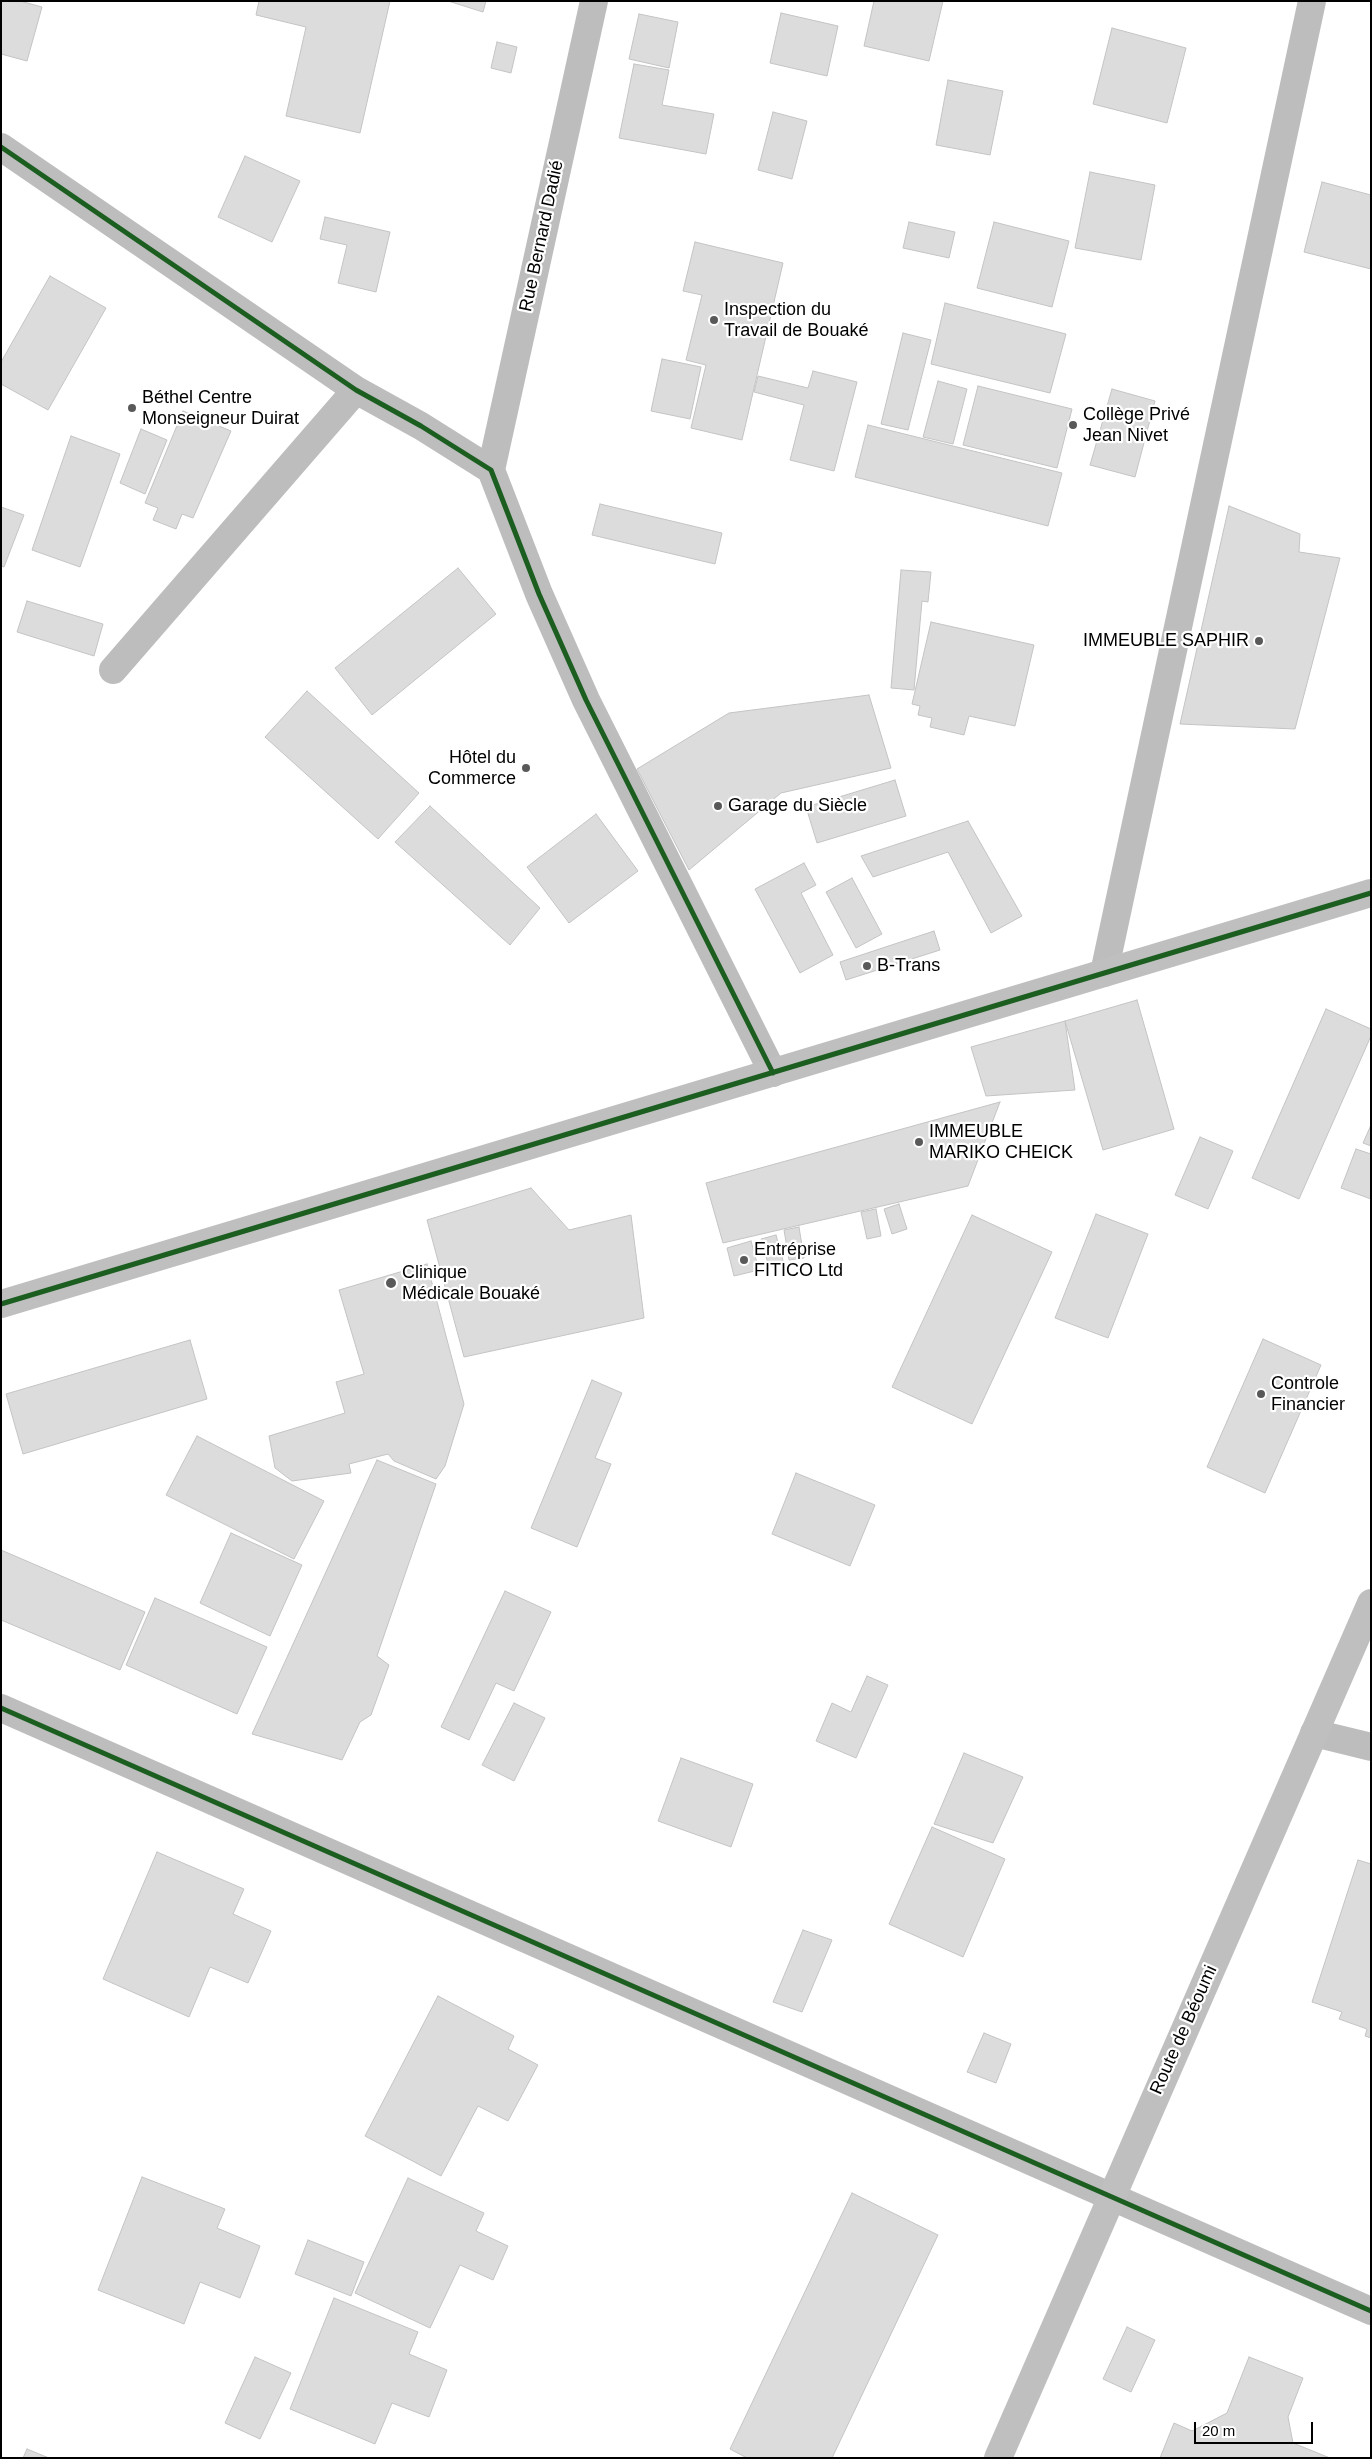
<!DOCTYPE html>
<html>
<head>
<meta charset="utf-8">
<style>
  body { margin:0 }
  #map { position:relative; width:1372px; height:2459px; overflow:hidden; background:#fff; font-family:Arial,sans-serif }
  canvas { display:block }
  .frame { position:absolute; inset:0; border:2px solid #000; pointer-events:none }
  .scale { position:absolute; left:1194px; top:2422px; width:119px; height:22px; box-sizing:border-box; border:2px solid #000; border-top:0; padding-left:6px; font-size:15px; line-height:18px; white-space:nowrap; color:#000; -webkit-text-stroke:4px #fff; paint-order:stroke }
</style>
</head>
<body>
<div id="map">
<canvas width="1372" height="2459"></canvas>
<div class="frame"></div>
<div class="scale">20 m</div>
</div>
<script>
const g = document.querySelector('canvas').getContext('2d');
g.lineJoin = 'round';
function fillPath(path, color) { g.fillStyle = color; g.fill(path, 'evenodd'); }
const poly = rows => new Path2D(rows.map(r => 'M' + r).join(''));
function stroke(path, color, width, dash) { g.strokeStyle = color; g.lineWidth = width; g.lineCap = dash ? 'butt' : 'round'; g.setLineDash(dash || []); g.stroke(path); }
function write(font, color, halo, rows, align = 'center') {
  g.font = font + ' Arial,sans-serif'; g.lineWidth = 4.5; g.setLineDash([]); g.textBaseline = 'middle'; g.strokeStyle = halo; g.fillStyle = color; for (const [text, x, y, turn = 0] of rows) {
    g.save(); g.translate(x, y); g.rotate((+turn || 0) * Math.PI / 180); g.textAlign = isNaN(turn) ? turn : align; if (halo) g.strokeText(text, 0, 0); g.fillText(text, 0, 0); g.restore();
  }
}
const building = poly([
  [1,1,20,1,42,7,27,61,1,54,1,1],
  [259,1,390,1,360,133,286,116,306,27,256,15,259,1],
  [448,1,486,1,483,12,448,1],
  [874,1,943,1,929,61,864,46,874,1],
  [781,13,838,26,827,76,770,63,781,13],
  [639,14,678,22,669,68,629,59,639,14],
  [1112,28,1186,48,1167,123,1093,104,1112,28],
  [497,42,517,47,511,73,491,68,497,42],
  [634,64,669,70,662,105,714,114,706,154,619,138,634,64],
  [948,80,1003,91,990,155,936,145,948,80],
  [773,112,807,121,792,179,758,170,773,112],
  [245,156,300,181,272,242,218,217,245,156],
  [1090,172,1155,185,1141,260,1075,248,1090,172],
  [1322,182,1371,195,1371,269,1304,252,1322,182],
  [325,217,390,232,376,292,338,283,347,245,320,239,325,217],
  [909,222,955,232,949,258,903,248,909,222],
  [994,222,1069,241,1052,307,977,288,994,222],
  [695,242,783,263,742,440,691,428,706,365,686,360,702,295,683,291,695,242],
  [50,276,106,308,48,410,1,384,1,362,50,276],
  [945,303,1066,334,1050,393,931,364,945,303],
  [903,333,931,340,908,430,881,424,903,333],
  [662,359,701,367,690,419,651,411,662,359],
  [813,371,857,382,834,471,790,460,804,405,754,392,758,376,808,388,813,371],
  [938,381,967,389,953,444,923,437,938,381],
  [978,386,1072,409,1057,468,963,445,978,386],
  [1112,389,1155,401,1135,477,1090,465,1112,389],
  [183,411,231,431,193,518,182,514,176,529,153,520,158,508,145,503,183,411],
  [868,425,1062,473,1048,526,855,477,868,425],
  [141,429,167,440,145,494,120,483,141,429],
  [71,436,120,454,80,567,32,550,71,436],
  [600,504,722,533,715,564,592,535,600,504],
  [1229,506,1300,534,1299,552,1340,558,1295,729,1180,724,1229,506],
  [1,507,24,515,4,567,1,566,1,507],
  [458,568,496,614,372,715,335,668,458,568],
  [901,570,931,572,928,602,922,601,914,690,891,688,901,570],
  [27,601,103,624,94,656,17,632,27,601],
  [931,622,1034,645,1015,726,969,716,964,735,930,727,932,718,918,715,920,706,912,704,931,622],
  [307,691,419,793,378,839,265,737,307,691],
  [869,695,891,768,781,793,689,870,637,769,729,713,869,695],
  [895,780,906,816,817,843,806,807,895,780],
  [430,806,540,908,510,945,395,842,430,806],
  [596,814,638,871,569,923,527,867,596,814],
  [968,821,1022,916,991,933,948,852,873,877,861,856,968,821],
  [804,863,816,885,801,893,833,955,800,973,755,889,804,863],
  [852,878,882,934,856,948,826,892,852,878],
  [934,931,940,950,846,980,840,962,934,931],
  [1137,1000,1174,1129,1103,1150,1065,1021,1137,1000],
  [1326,1009,1371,1029,1371,1036,1299,1199,1252,1178,1326,1009],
  [1065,1021,1075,1090,986,1096,971,1047,1065,1021],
  [1000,1102,968,1186,723,1243,706,1183,1000,1102],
  [1371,1125,1371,1146,1363,1143,1371,1125],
  [1200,1137,1233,1151,1208,1209,1175,1195,1200,1137],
  [1356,1149,1371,1154,1371,1199,1341,1188,1356,1149],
  [531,1188,569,1230,631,1215,644,1318,464,1357,427,1220,531,1188],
  [899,1204,907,1229,892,1234,884,1209,899,1204],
  [876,1209,881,1236,867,1239,861,1212,876,1209],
  [1096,1214,1148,1234,1108,1338,1055,1318,1096,1214],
  [972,1215,1052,1252,972,1424,892,1387,972,1215],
  [799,1227,804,1258,789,1260,784,1230,799,1227],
  [776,1235,784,1264,769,1267,761,1239,776,1235],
  [751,1241,759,1270,734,1276,727,1248,751,1241],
  [427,1264,464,1404,445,1466,436,1479,394,1461,388,1454,349,1464,351,1473,292,1481,275,1468,269,1436,345,1413,336,1382,364,1374,339,1290,427,1264],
  [1263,1339,1321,1365,1265,1493,1207,1467,1263,1339],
  [190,1340,207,1399,23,1454,6,1394,190,1340],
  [592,1380,622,1393,595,1458,611,1464,577,1547,531,1528,592,1380],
  [197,1436,324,1501,294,1559,166,1495,197,1436],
  [377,1460,436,1484,377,1656,389,1665,371,1715,360,1722,342,1760,252,1734,377,1460],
  [796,1473,875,1505,850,1566,772,1534,796,1473],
  [231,1533,302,1565,270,1636,200,1603,231,1533],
  [1,1550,145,1612,120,1670,1,1620,1,1550],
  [505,1591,551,1612,514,1691,496,1683,469,1740,441,1727,505,1591],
  [155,1598,267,1647,237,1714,126,1665,155,1598],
  [867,1676,888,1685,856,1758,816,1741,832,1703,851,1712,867,1676],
  [514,1703,545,1718,514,1781,482,1765,514,1703],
  [964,1753,1023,1777,993,1843,934,1824,964,1753],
  [681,1758,753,1784,731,1847,658,1821,681,1758],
  [932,1827,1005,1859,963,1957,889,1924,932,1827],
  [157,1852,244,1889,233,1914,271,1931,248,1983,210,1967,189,2017,103,1979,157,1852],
  [1358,1860,1371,1864,1371,2038,1365,2036,1367,2029,1339,2019,1342,2012,1312,2002,1358,1860],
  [803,1930,832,1940,802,2012,773,2002,803,1930],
  [438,1996,514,2036,508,2049,538,2065,508,2121,478,2106,441,2176,365,2136,438,1996],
  [984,2033,1011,2044,996,2083,967,2072,984,2033],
  [142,2177,225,2209,217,2228,260,2246,240,2298,200,2282,184,2324,98,2290,142,2177],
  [408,2178,484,2213,476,2231,508,2246,493,2280,460,2265,430,2328,355,2293,408,2178],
  [852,2193,938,2235,832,2458,747,2458,730,2449,852,2193],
  [308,2240,364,2262,351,2296,295,2274,308,2240],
  [334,2298,418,2332,409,2354,447,2370,429,2417,392,2403,375,2444,290,2409,334,2298],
  [1127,2327,1155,2340,1131,2392,1103,2379,1127,2327],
  [255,2357,291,2373,260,2439,225,2423,255,2357],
  [1249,2357,1303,2378,1288,2417,1293,2443,1330,2458,1160,2458,1174,2423,1192,2431,1227,2413,1249,2357],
  [27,2449,49,2458,23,2458,27,2449]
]);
const street = poly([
  [1,147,356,390,421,426,491,470,539,594,586,700,773,1073],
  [491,470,594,1],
  [113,670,356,390],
  [1104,973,1312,1],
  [1,1708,1371,2311],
  [1314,1733,1371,1747]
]);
const secondary = poly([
  [1,1304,1371,893],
  [998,2458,1371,1603]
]);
const cycleway = poly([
  [1,147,356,390,421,426,491,470,539,594,586,700,773,1073],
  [1,1304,1371,893],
  [1,1708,1371,2311]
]);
const markers = [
  [714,320,5,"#595959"],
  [132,408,5,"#595959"],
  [1073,425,5,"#595959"],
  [1259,641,5,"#595959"],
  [526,768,5,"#595959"],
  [718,806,5,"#595959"],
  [867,966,5,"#595959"],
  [919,1142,5,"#595959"],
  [744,1260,5,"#595959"],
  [391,1283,6,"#595959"],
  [1261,1394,5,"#595959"]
];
const streetNames = [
  ["Rue Bernard Dadié",542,236,-78],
  ["Route de Béoumi",1184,2030,-66]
];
const poiNames = [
  ["Inspection du",724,310],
  ["Travail de Bouaké",724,331],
  ["Béthel Centre",142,398],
  ["Monseigneur Duirat",142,419],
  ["Collège Privé",1083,415],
  ["Jean Nivet",1083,436],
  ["IMMEUBLE SAPHIR",1249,641,"right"],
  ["Hôtel du",516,758,"right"],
  ["Commerce",516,779,"right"],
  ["Garage du Siècle",728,806],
  ["B-Trans",877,966],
  ["IMMEUBLE",929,1132],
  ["MARIKO CHEICK",929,1153],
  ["Entréprise",754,1250],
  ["FITICO Ltd",754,1271],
  ["Clinique",402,1273],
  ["Médicale Bouaké",402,1294],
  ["Controle",1271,1384],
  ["Financier",1271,1405]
];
fillPath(building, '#dcdcdc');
stroke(building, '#c4c4c4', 1);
stroke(street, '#bdbdbd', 28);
stroke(secondary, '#bfbfbf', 28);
stroke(cycleway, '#1b5e20', 5);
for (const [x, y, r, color] of markers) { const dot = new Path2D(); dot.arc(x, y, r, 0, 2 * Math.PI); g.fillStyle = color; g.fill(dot); stroke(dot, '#fff', 2); }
write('18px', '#000', '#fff', streetNames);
write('18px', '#000', '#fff', poiNames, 'left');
</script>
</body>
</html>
